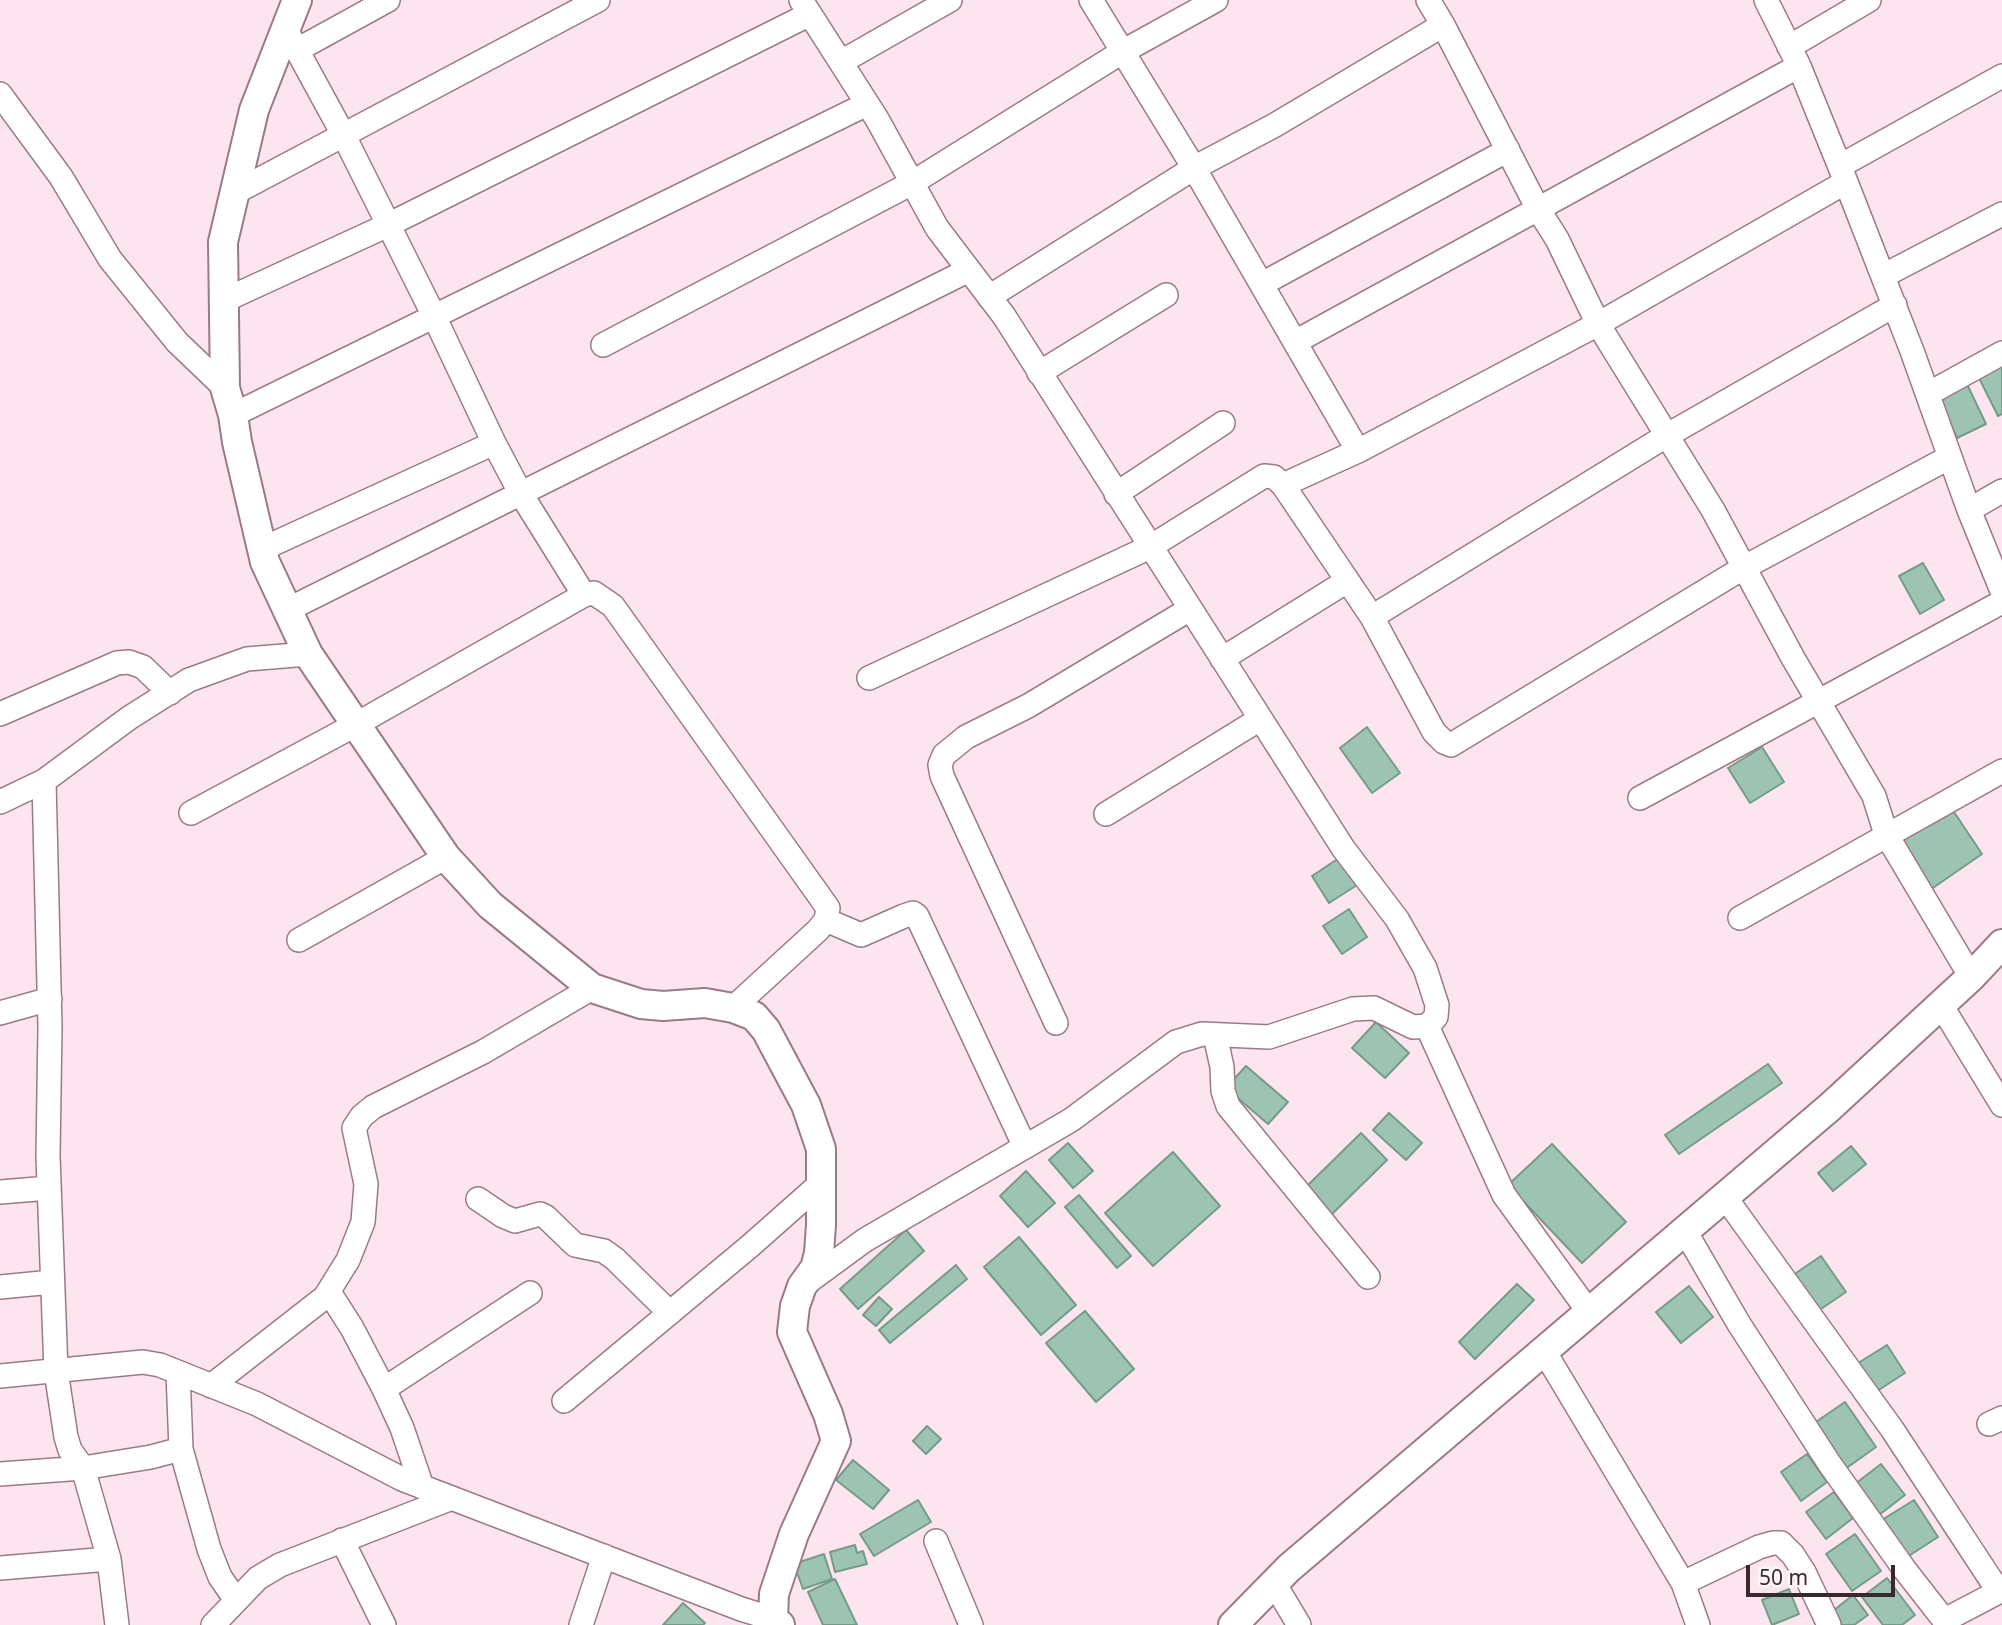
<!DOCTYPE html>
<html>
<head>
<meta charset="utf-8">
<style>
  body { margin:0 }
  #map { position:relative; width:2002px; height:1625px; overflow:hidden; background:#fde5ef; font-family:"Noto Sans",sans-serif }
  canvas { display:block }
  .scale { position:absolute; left:1746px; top:1565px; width:149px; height:32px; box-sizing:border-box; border:4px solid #382930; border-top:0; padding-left:9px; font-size:21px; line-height:24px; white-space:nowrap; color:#382930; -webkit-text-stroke:5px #fff7fa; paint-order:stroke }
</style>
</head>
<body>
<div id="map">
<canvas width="2002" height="1625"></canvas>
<div class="scale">50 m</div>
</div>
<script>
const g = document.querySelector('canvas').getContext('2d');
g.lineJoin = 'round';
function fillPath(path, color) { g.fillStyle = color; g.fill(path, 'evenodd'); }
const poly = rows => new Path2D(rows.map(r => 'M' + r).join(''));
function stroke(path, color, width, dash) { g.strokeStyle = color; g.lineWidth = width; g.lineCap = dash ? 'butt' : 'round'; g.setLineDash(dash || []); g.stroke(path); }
const building = poly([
  [2002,364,2002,414,1998,416,1978,376,2002,364],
  [1966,382,1986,424,1957,438,1937,396,1966,382],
  [1923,563,1944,600,1920,614,1899,576,1923,563],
  [1367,727,1400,773,1372,793,1340,748,1367,727],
  [1762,747,1784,782,1750,803,1728,768,1762,747],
  [1950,806,1982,854,1927,892,1894,843,1950,806],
  [1339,858,1357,885,1329,903,1312,876,1339,858],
  [1349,909,1367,937,1342,954,1323,926,1349,909],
  [1376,1022,1409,1053,1385,1078,1352,1048,1376,1022],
  [1768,1064,1782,1083,1679,1154,1665,1135,1768,1064],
  [1246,1066,1288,1102,1268,1124,1226,1088,1246,1066],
  [1389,1113,1422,1143,1406,1160,1373,1130,1389,1113],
  [1361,1133,1387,1160,1330,1216,1304,1189,1361,1133],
  [1068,1143,1093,1171,1073,1188,1049,1160,1068,1143],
  [1552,1144,1626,1222,1582,1263,1508,1185,1552,1144],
  [1851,1146,1866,1164,1833,1191,1818,1173,1851,1146],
  [1173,1152,1220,1206,1153,1266,1105,1213,1173,1152],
  [1026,1171,1055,1203,1028,1227,1000,1196,1026,1171],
  [1079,1195,1131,1256,1117,1268,1065,1207,1079,1195],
  [906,1230,924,1251,858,1309,840,1289,906,1230],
  [1019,1237,1076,1305,1041,1335,984,1267,1019,1237],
  [1821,1256,1846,1292,1818,1311,1793,1275,1821,1256],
  [956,1265,967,1279,890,1343,879,1330,956,1265],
  [1517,1284,1534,1300,1475,1359,1459,1342,1517,1284],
  [1689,1286,1713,1317,1681,1343,1656,1312,1689,1286],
  [879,1297,892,1309,876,1326,863,1315,879,1297],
  [1085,1311,1134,1369,1096,1402,1046,1343,1085,1311],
  [1887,1345,1905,1373,1874,1393,1855,1365,1887,1345],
  [1845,1402,1876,1447,1841,1472,1810,1426,1845,1402],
  [927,1426,941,1439,926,1454,913,1441,927,1426],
  [1807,1454,1827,1482,1801,1501,1781,1472,1807,1454],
  [853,1460,889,1490,873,1509,836,1480,853,1460],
  [1881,1464,1905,1495,1879,1515,1855,1484,1881,1464],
  [1834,1492,1853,1518,1826,1539,1806,1512,1834,1492],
  [918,1500,931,1522,874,1556,860,1534,918,1500],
  [1914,1500,1938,1537,1901,1561,1877,1523,1914,1500],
  [1855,1534,1881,1571,1852,1591,1826,1554,1855,1534],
  [855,1545,857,1553,863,1551,867,1564,835,1572,830,1552,855,1545],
  [824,1554,832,1579,803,1589,794,1564,824,1554],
  [1887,1578,1915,1615,1902,1625,1883,1625,1862,1597,1887,1578],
  [835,1579,857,1625,823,1625,808,1592,835,1579],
  [1789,1589,1799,1614,1772,1625,1762,1600,1789,1589],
  [1853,1595,1868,1615,1854,1625,1837,1625,1829,1614,1853,1595],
  [683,1603,705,1623,703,1625,663,1625,683,1603]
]);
const minor = poly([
  [801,0,877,119,937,228,1004,316,1343,848,1397,919,1425,968,1437,1005,1436,1017,1427,1026,1504,1195,1589,1312],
  [1091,0,1194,168,1275,125,1443,25,1538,209,1557,239,1598,324,1713,510,1793,658,1874,796,1886,834,1971,977],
  [1428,0,1443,25],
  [1766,0,1799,66,1846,182,1912,351,1969,510,2002,591],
  [285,28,344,136,434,316,494,443,521,494,584,595],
  [1789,47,1869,0],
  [297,50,388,0],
  [841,62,950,0],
  [0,94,61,177,110,259,177,342,225,388],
  [1840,166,2002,76],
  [234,193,598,0],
  [1883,276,2002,214],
  [1262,284,1508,150],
  [989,297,1194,168,1358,451],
  [223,301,388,225,810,14],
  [1295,342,1799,66],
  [603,345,912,183,1122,52,1216,0],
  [1039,373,1166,295],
  [1928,394,2002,353],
  [233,415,867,104],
  [1283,485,1358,451,1598,324,1846,182],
  [1116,494,1223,423],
  [1969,510,2002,491],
  [262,549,494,443],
  [287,610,969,270],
  [1372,617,1666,436,1895,305],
  [1222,659,1347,581],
  [869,678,1150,547,1264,476,1274,477,1283,485,1372,617,1434,732,1444,742,1451,745,1743,568,1950,457],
  [0,714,117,663,129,662,143,667,170,693],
  [44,781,50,1027,48,1156,56,1371,66,1437,70,1450,83,1468,109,1559,117,1625],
  [1640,798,2002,602],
  [0,802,44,781,129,718,189,680,247,659,308,654],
  [191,813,355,725,584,595,594,593,613,606,828,908,826,920,818,930,733,1008],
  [1106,814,1260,719],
  [1740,918,2002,771],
  [826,920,861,935,904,916,913,913,917,916,1025,1147],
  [299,940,446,857],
  [1941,1005,2002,1105],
  [0,1013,50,999],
  [1056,1023,942,776,940,765,944,755,966,737,1028,706,1190,609],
  [1215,1035,1222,1067,1223,1091,1228,1106,1368,1277],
  [0,1192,49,1188],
  [1725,1197,1892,1429,1999,1592],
  [478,1199,503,1216,515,1221,540,1214,546,1217,575,1245,604,1251,615,1259,670,1313],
  [1685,1231,1739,1324,1829,1463,1905,1570,1948,1625],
  [805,1284,865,1240,1071,1120,1176,1042,1202,1034,1269,1037,1353,1009,1374,1008,1413,1027,1427,1026],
  [0,1287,52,1282],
  [329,1292,352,1328,384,1389,402,1428,422,1487],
  [1544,1351,1683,1583,1698,1625],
  [0,1376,143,1362,160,1365,257,1404,402,1479,741,1609,773,1619],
  [211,1386,325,1297,348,1260,363,1222,366,1184,354,1128,362,1116,373,1107,483,1052,592,988],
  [384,1389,530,1293],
  [564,1401,750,1246,820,1184],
  [1989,1424,2002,1418],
  [181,1449,209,1549,220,1577,236,1600],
  [0,1474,83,1468,151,1457,181,1449,178,1373],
  [342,1540,384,1625],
  [936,1541,971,1625],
  [0,1568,109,1559],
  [1274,1583,1299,1625],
  [1683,1583,1759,1547,1773,1543,1781,1543,1793,1555,1804,1572,1829,1625],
  [1945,1620,2002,1590],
  [213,1625,258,1578,280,1565,452,1498],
  [581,1625,604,1556]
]);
const major = poly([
  [297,0,254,110,223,242,225,388,233,415,237,442,265,562,308,654,446,857,490,905,592,988,641,1004,663,1006,705,1003,733,1008,754,1016,766,1030,806,1105,821,1149,821,1225,819,1253,815,1268,802,1286,795,1306,792,1332,828,1414,836,1441,794,1534,774,1594,773,1619,780,1625],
  [1233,1625,1289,1568,1830,1107,1971,977,2002,944]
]);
fillPath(building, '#9dc4b2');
stroke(building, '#759b8a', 2);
stroke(minor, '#9c7989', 26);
stroke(major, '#9c7989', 32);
stroke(minor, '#fff', 23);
stroke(major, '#fff', 28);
</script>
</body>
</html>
